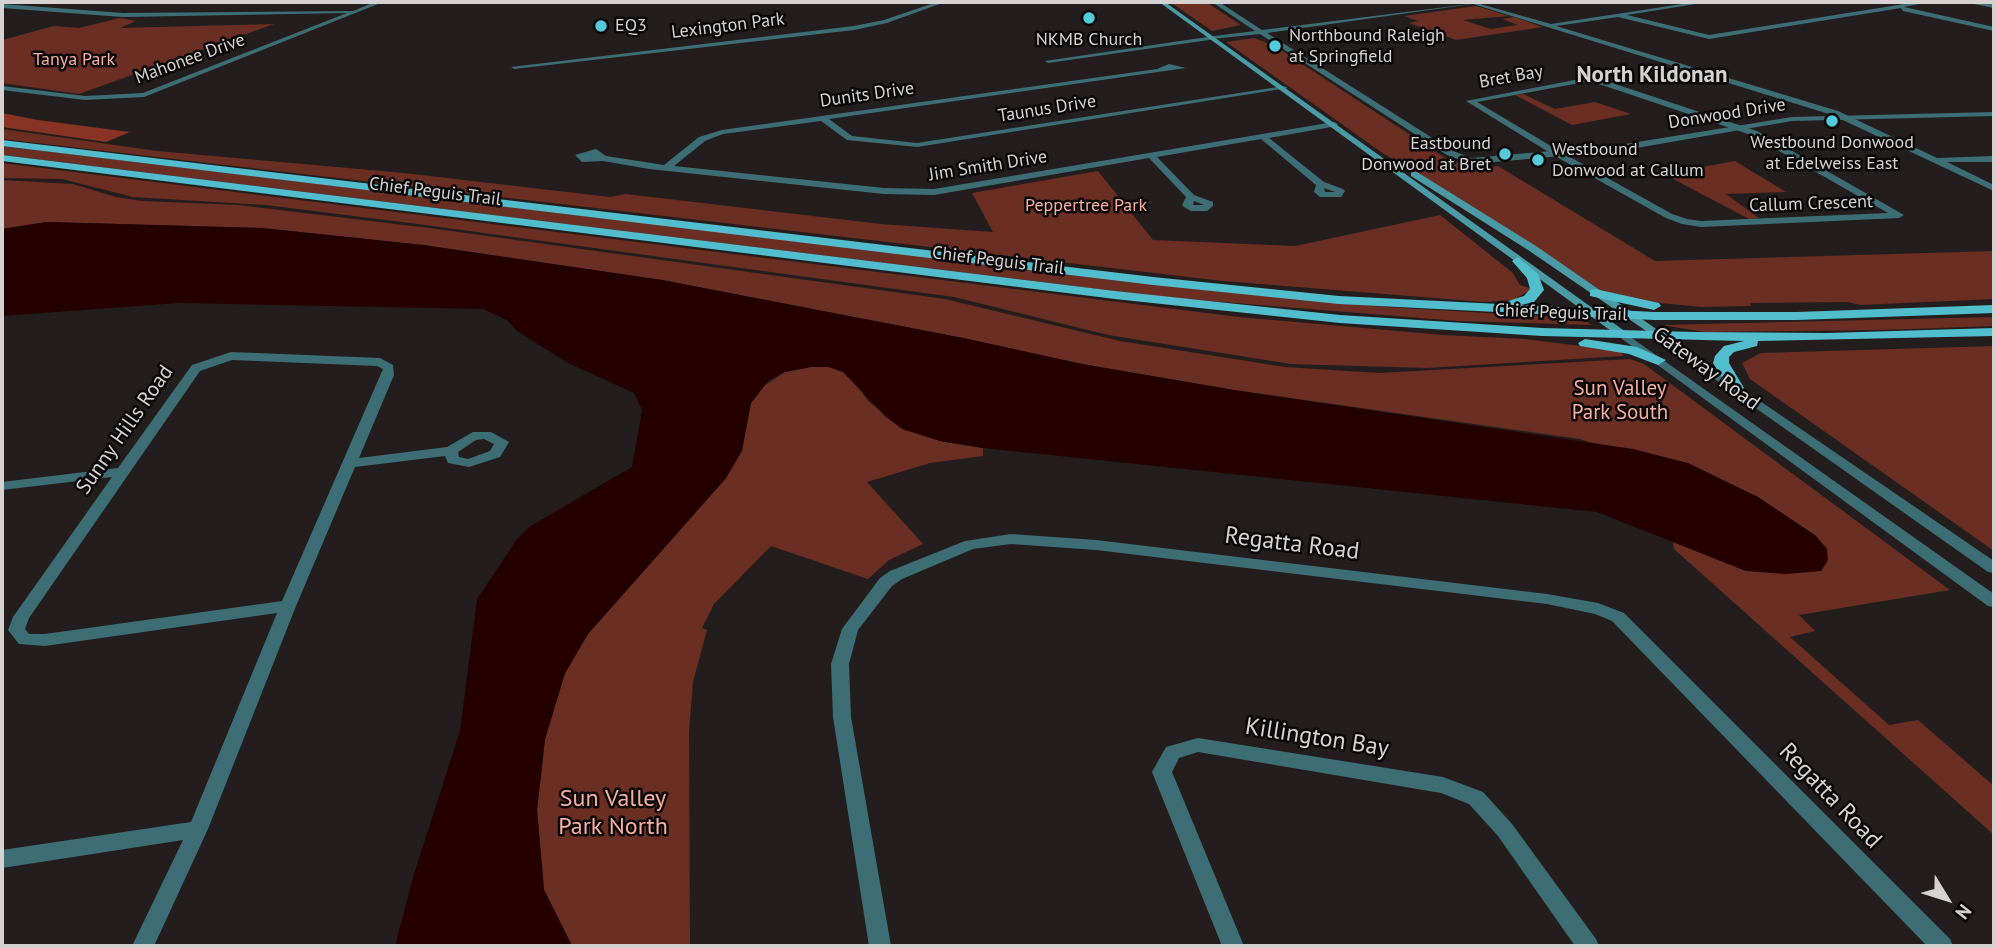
<!DOCTYPE html>
<html>
<head>
<meta charset="utf-8">
<style>
  body { margin:0 }
  #map { position:relative; width:1996px; height:948px; overflow:hidden; background:#231e1d; font-family:"PT Sans",sans-serif }
  canvas { display:block }
  .frame { position:absolute; inset:0; border:4px solid #d5d2d1; pointer-events:none }
  .north { position:absolute; left:1912px; top:864px; width:70px; height:70px; -webkit-text-stroke:5px #0a0808; paint-order:stroke; rotate:128deg; font-size:19px; font-weight:700; line-height:28px; text-align:center; color:#d5d2d1 }
  .north::after { content:''; display:block; margin:auto; width:24px; height:32px; background:#d5d2d1; clip-path:polygon(50% 0,100% 100%,50% 72%,0 100%) }
</style>
</head>
<body>
<div id="map">
<canvas width="1996" height="948"></canvas>
<div class="frame"></div>
<div class="north">N</div>
</div>
<script>
const g = document.querySelector('canvas').getContext('2d');
g.lineJoin = 'round';
function fillPath(path, color) { g.fillStyle = color; g.fill(path, 'evenodd'); }
const poly = rows => new Path2D(rows.map(r => 'M' + r).join(''));
function stroke(path, color, width, dash) { g.strokeStyle = color; g.lineWidth = width; g.lineCap = dash ? 'butt' : 'round'; g.setLineDash(dash || []); g.stroke(path); }
function write(font, color, halo, rows, align = 'center') {
  g.font = font + ' "PT Sans",sans-serif'; g.lineWidth = 5; g.setLineDash([]); g.textBaseline = 'middle'; g.strokeStyle = halo; g.fillStyle = color; for (const [text, x, y, turn = 0] of rows) {
    g.save(); g.translate(x, y); g.rotate((+turn || 0) * Math.PI / 180); g.textAlign = isNaN(turn) ? turn : align; if (halo) g.strokeText(text, 0, 0); g.fillText(text, 0, 0); g.restore();
  }
}
const green = poly([
  [1170,2,1206,2,1241,25,1212,31],
  [1476,6,1509,16,1463,20,1491,29,1518,25,1502,19,1514,17,1543,27,1456,40,1409,23,1418,21,1404,16],
  [120,18,136,21,120,28,274,24,79,94,2,83,2,40,54,26,79,28],
  [1254,38,1275,46,1447,159,1477,169,1498,166,1655,261,1994,251,1994,299,1860,305,1848,302,1750,303,1751,306,1701,307,1640,301,1603,292,1516,234,1381,152,1226,42],
  [1523,94,1555,109,1595,102,1631,114,1572,125,1515,95],
  [2,129,157,151,404,173,610,197,626,194,881,224,993,232,972,193,1098,171,1153,240,1295,246,1440,215,1513,273,1520,285,1532,289,1514,300,1484,302,1223,281,2,139],
  [2,146,1205,290,1386,307,1555,317,1584,320,1592,325,1458,321,1172,298,2,155],
  [1735,161,1786,192,1726,194,1759,218,1749,219,1664,174],
  [2,163,1239,317,1443,335,1525,339,1621,351,1623,356,1427,368,1291,364,1108,335,954,297,418,224,266,205,133,197,62,179,2,178],
  [2,180,73,184,116,197,142,201,238,205,429,228,945,299,1120,341,1285,367,1379,373,1630,359,1644,364,1950,590,1799,615,1815,631,1790,637,1889,725,1918,720,1994,786,1994,835,1674,549,1673,541,1746,571,1816,536,1758,497,1580,439,1234,390,1082,364,963,338,662,280,423,245,262,228,47,222,2,229],
  [1994,317,1994,326,1881,330,1705,332,1661,325],
  [1994,346,1994,551,1750,379,1742,363,1761,353],
  [811,367,829,367,843,372,853,379,868,401,902,428,940,441,983,448,983,456,930,463,867,482,923,544,889,560,868,579,771,546,714,604,702,628,707,630,693,682,689,732,690,946,572,946,544,890,537,810,545,739,565,673,588,634,726,478,751,403,761,388,785,372]
]);
const forest = poly([
  [2,113,38,120,130,132,106,142,2,127]
]);
const water = poly([
  [47,222,262,228,423,245,662,280,963,338,1082,364,1234,390,1633,449,1688,463,1758,497,1816,536,1827,549,1828,560,1821,571,1786,574,1746,571,1597,512,983,448,940,441,902,429,885,416,843,372,829,367,811,367,785,372,769,380,751,403,742,451,726,478,588,634,565,673,545,739,537,810,544,890,572,946,395,946,414,874,460,731,477,599,517,539,529,527,632,467,642,410,634,393,568,363,517,331,507,320,483,309,179,303,2,316,2,229]
]);
const minor = poly([
  [375,2,383,2,144,97,85,100,2,90,2,86,85,96,143,93,347,13,123,17,2,8,2,4,123,13,353,11,375,2],
  [937,2,945,2,887,23,854,30,514,69,511,67,854,26,884,20,937,2],
  [1473,2,1551,24,1695,2,1708,2,1627,15,1709,35,1917,2,1929,2,1904,7,1994,27,1994,31,1903,11,1901,8,1709,39,1618,17,1556,26,1838,111,1937,158,1994,156,1994,162,1947,162,1994,185,1994,191,1832,115,1473,4,1473,2],
  [1971,2,1994,4,1994,8,1974,4,1971,2],
  [1214,36,1216,39,1048,63,1045,61,1214,36],
  [1169,64,1186,68,829,119,852,136,917,143,1284,86,1288,88,917,147,847,140,821,121,723,134,705,141,674,166,884,188,934,189,1334,122,1338,124,1337,126,1269,138,1324,182,1343,189,1345,191,1341,197,1320,197,1314,192,1316,185,1261,139,1157,157,1194,195,1213,202,1213,206,1207,211,1191,211,1184,207,1182,205,1186,197,1149,158,934,195,884,194,649,169,603,161,582,162,575,155,596,149,606,156,664,165,699,137,722,130,1157,69,1169,64],
  [1324,188,1335,192,1325,192,1324,188],
  [1194,201,1204,205,1193,205,1194,201],
  [1585,78,1606,81,1757,131,1904,215,1899,218,1701,227,1682,224,1666,218,1555,156,1466,101,1585,78],
  [1585,82,1602,85,1751,135,1888,213,1701,221,1687,219,1672,214,1561,152,1477,102,1585,82],
  [231,352,380,358,393,365,394,375,359,458,447,447,473,432,491,432,509,442,500,457,469,467,448,463,445,456,355,467,296,606,208,829,154,946,132,946,183,840,2,868,2,850,191,822,277,613,45,646,19,644,8,630,13,617,112,477,2,490,2,482,118,468,192,365,231,352],
  [232,360,377,366,383,369,282,601,45,634,29,634,25,629,29,618,200,371,232,360],
  [484,439,494,444,490,451,468,459,459,457,458,452,476,440,484,439],
  [1011,534,1096,540,1547,594,1598,603,1624,613,1950,939,1953,946,1927,946,1612,621,1595,614,1547,604,1096,550,1011,544,973,549,902,579,892,586,858,630,849,664,851,717,891,946,869,946,833,717,831,664,842,629,880,578,890,571,965,541,1011,534],
  [1198,738,1443,777,1483,792,1512,824,1596,939,1599,946,1575,946,1498,836,1469,804,1441,793,1198,752,1179,758,1172,772,1244,946,1222,946,1152,772,1166,747,1198,738]
]);
const tertiary = poly([
  [1212,2,1219,2,1262,30,1486,2,1267,33,1453,151,1472,158,1619,145,1792,117,1994,112,1994,116,1792,121,1619,151,1471,164,1447,155,1260,34,1212,39,1214,36,1255,31,1212,2],
  [1622,331,1994,594,1994,607,1988,606,1618,336,1616,334,1622,331],
  [1659,332,1994,561,1994,573,1988,572,1655,337,1653,335,1659,332]
]);
const secondary = poly([
  [1159,2,1165,2,1626,332,1626,336,1618,336,1159,2],
  [1411,172,1417,172,1536,246,1665,335,1659,338,1655,337,1528,250,1411,176,1411,172]
]);
const primary = poly([
  [2,140,1153,277,1339,296,1499,304,1524,296,1530,289,1527,278,1512,261,1518,257,1538,274,1544,290,1534,302,1521,305,1654,312,1797,312,1994,305,1994,313,1797,320,1654,320,1339,304,1153,285,2,146,2,140],
  [2,155,1115,291,1340,315,1542,328,1695,332,1828,333,1994,328,1994,336,1758,341,1757,346,1734,352,1729,357,1729,363,1744,388,1736,393,1730,391,1713,363,1715,356,1724,346,1744,341,1542,336,1340,323,1115,299,2,161,2,155],
  [1595,289,1659,303,1661,306,1654,310,1590,296,1590,290,1595,289],
  [1585,339,1637,347,1666,360,1658,365,1629,354,1580,346,1578,343,1585,339]
]);
const markers = [
  [1089,18,7,"#53cbdb"],
  [601,26,7,"#53cbdb"],
  [1275,46,7,"#53cbdb"],
  [1832,121,7,"#53cbdb"],
  [1505,154,7,"#53cbdb"],
  [1538,160,7,"#53cbdb"]
];
const farPoinames = [
  ["EQ3",615,26],
  ["Northbound Raleigh",1289,36],
  ["at Springfield",1289,57],
  ["NKMB Church",1089,40,"center"],
  ["Westbound Donwood",1832,143,"center"],
  ["at Edelweiss East",1832,164,"center"],
  ["Eastbound",1491,144,"right"],
  ["Donwood at Bret",1491,165,"right"],
  ["Westbound",1552,150],
  ["Donwood at Callum",1552,171]
];
const farStreetnames = [
  ["Lexington Park",728,26,-7],
  ["Mahonee Drive",190,59,-20],
  ["Bret Bay",1511,77,-10],
  ["Dunits Drive",867,95,-8],
  ["Taunus Drive",1047,109,-9],
  ["Donwood Drive",1727,114,-9],
  ["Jim Smith Drive",988,166,-9],
  ["Chief Peguis Trail",435,192,7],
  ["Callum Crescent",1811,204,-2],
  ["Chief Peguis Trail",998,261,7],
  ["Chief Peguis Trail",1561,313,2]
];
const farParknames = [
  ["Tanya Park",74,60],
  ["Peppertree Park",1086,206]
];
const streetNames = [
  ["Gateway Road",1706,369,36],
  ["Sunny Hills Road",125,430,-55]
];
const parkNames = [
  ["Sun Valley",1620,389],
  ["Park South",1620,413]
];
const farDistrictnames = [
  ["North Kildonan",1652,75]
];
const nearStreetnames = [
  ["Regatta Road",1292,544,7],
  ["Killington Bay",1317,738,9],
  ["Regatta Road",1830,796,46]
];
const nearParknames = [
  ["Sun Valley",613,799],
  ["Park North",613,827]
];
fillPath(green, '#6a2e23');
fillPath(forest, '#873425');
fillPath(water, '#240000');
fillPath(minor, '#3e6e75');
fillPath(tertiary, '#3e6e75');
fillPath(secondary, '#4b9ba6');
fillPath(primary, '#52bdcc');
for (const [x, y, r, color] of markers) { const dot = new Path2D(); dot.arc(x, y, r, 0, 2 * Math.PI); g.fillStyle = color; g.fill(dot); stroke(dot, '#0a0808', 2.5); }
write('18px', '#d5d2d1', '#0a0808', farPoinames, 'left');
write('18px', '#d5d2d1', '#0a0808', farStreetnames);
write('18px', '#f8afa0', '#0a0808', farParknames);
write('21px', '#d5d2d1', '#0a0808', streetNames);
write('21px', '#f8afa0', '#0a0808', parkNames);
write('bold 23px', '#d5d2d1', '#0a0808', farDistrictnames);
write('24px', '#d5d2d1', '#0a0808', nearStreetnames);
write('24px', '#f8afa0', '#0a0808', nearParknames);
</script>
</body>
</html>
